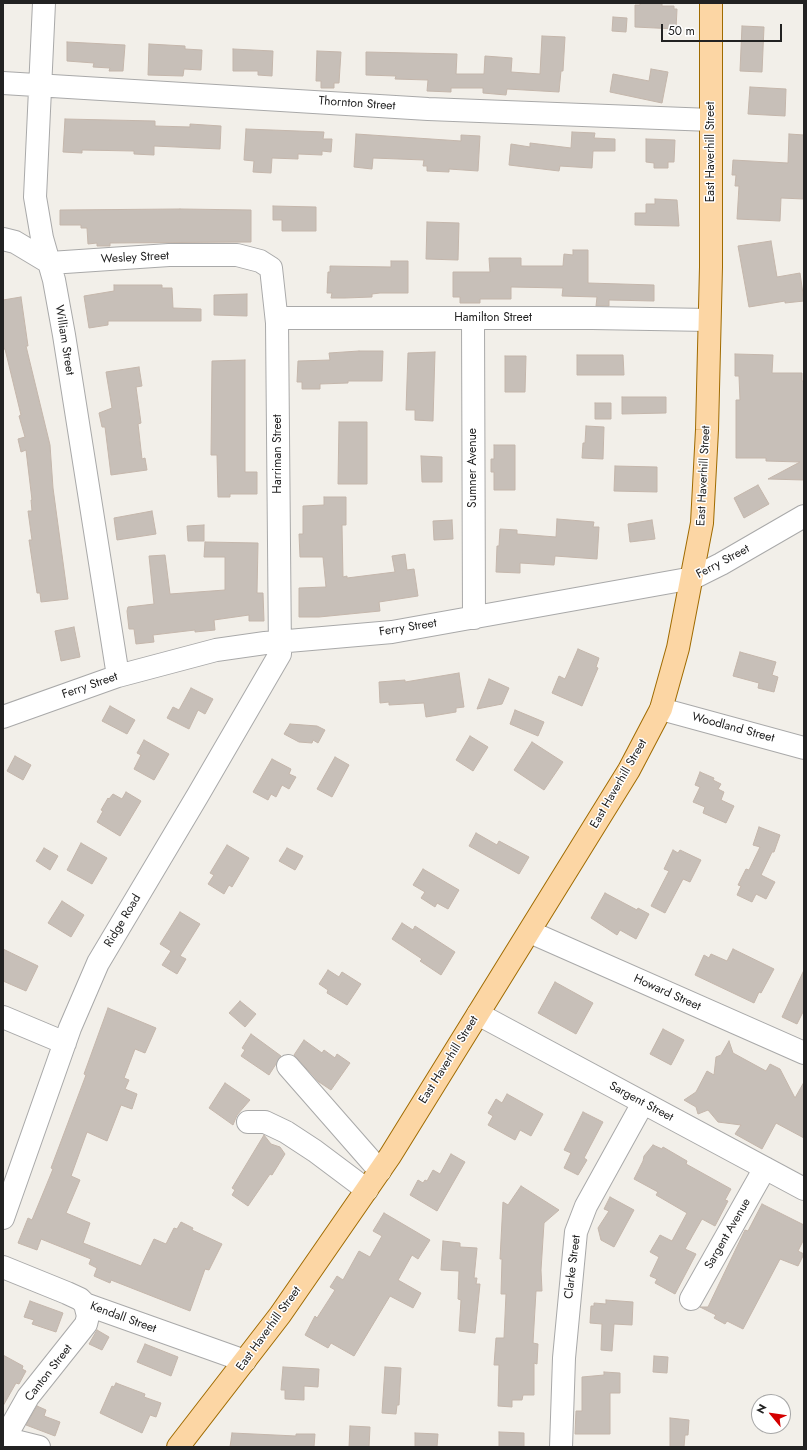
<!DOCTYPE html>
<html>
<head>
<meta charset="utf-8">
<style>
  body { margin:0 }
  #map { position:relative; width:807px; height:1450px; overflow:hidden; background:#f2efe9; font-family:Jost,sans-serif }
  canvas { display:block }
  .frame { position:absolute; inset:0; border:4px solid #222; pointer-events:none }
  .north { position:absolute; left:751px; top:1394px; width:40px; height:40px; box-sizing:border-box; background:#fff; border:1px solid #a7a7a7; border-radius:50%; rotate:299deg; font-size:11px; font-weight:700; line-height:16px; text-align:center; color:#222 }
  .north::after { content:''; display:block; margin:auto; width:14px; height:18px; background:#d40000; clip-path:polygon(50% 0,100% 100%,50% 72%,0 100%) }
  .scale { position:absolute; left:661px; top:24px; width:121px; height:18px; box-sizing:border-box; border:2px solid #222; border-top:0; padding-left:5px; font-size:12px; line-height:14px; white-space:nowrap; color:#222; -webkit-text-stroke:3px #fff; paint-order:stroke }
</style>
</head>
<body>
<div id="map">
<canvas width="807" height="1450"></canvas>
<div class="frame"></div>
<div class="north">N</div>
<div class="scale">50 m</div>
</div>
<script>
const g = document.querySelector('canvas').getContext('2d');
g.lineJoin = 'round';
function fillPath(path, color) { g.fillStyle = color; g.fill(path, 'evenodd'); }
const poly = rows => new Path2D(rows.map(r => 'M' + r).join(''));
function stroke(path, color, width, dash) { g.strokeStyle = color; g.lineWidth = width; g.lineCap = dash ? 'butt' : 'round'; g.setLineDash(dash || []); g.stroke(path); }
function write(font, color, halo, rows, align = 'center') {
  g.font = font + ' Jost,sans-serif'; g.lineWidth = 3; g.setLineDash([]); g.textBaseline = 'middle'; g.strokeStyle = halo; g.fillStyle = color; for (const [text, x, y, turn = 0] of rows) {
    g.save(); g.translate(x, y); g.rotate((+turn || 0) * Math.PI / 180); g.textAlign = isNaN(turn) ? turn : align; if (halo) g.strokeText(text, 0, 0); g.fillText(text, 0, 0); g.restore();
  }
}
const building = poly([
  [640,3,662,3,662,6,674,6,674,9,677,9,676,29,635,27,635,5,640,5,640,3],
  [613,17,627,18,626,32,612,31,613,17],
  [742,26,764,27,762,72,740,71,742,26],
  [542,36,565,37,563,71,561,71,559,92,507,89,506,95,483,93,483,88,451,88,451,92,427,91,428,80,395,79,396,76,366,75,366,52,457,54,456,74,484,74,485,56,512,58,511,72,540,74,542,36],
  [67,42,125,45,123,71,109,71,110,68,93,67,94,63,67,61,67,42],
  [149,44,185,46,185,49,202,50,201,70,184,69,183,76,148,75,149,44],
  [233,49,273,51,272,76,258,75,258,71,233,71,233,49],
  [317,51,341,52,339,83,334,83,334,88,321,88,321,81,316,81,317,51],
  [651,69,668,72,662,103,610,92,613,74,649,81,651,69],
  [750,87,786,89,785,116,748,114,750,87],
  [65,119,155,121,155,126,190,127,190,124,221,126,220,149,154,146,154,155,134,154,134,151,82,150,82,153,63,152,65,119],
  [246,129,324,132,323,139,332,139,331,152,322,151,322,155,298,154,298,159,272,158,271,173,253,172,254,161,244,160,246,129],
  [572,132,595,133,594,138,615,139,615,151,593,151,592,168,560,166,559,171,509,165,511,144,530,147,530,143,571,148,572,132],
  [356,134,461,141,461,135,480,136,478,171,449,169,449,172,427,171,427,166,423,166,424,160,373,158,372,169,354,167,356,134],
  [789,134,804,135,804,199,781,198,780,221,737,219,739,186,735,186,736,175,732,175,733,160,788,163,789,134],
  [646,139,675,140,674,162,668,162,668,168,654,168,654,163,646,162,646,139],
  [655,199,677,200,679,226,635,225,635,213,646,213,646,204,655,204,655,199],
  [273,206,316,207,316,231,282,231,282,220,273,220,273,206],
  [180,209,251,210,251,242,110,243,110,246,97,246,97,243,88,244,87,228,81,228,81,225,60,225,60,210,180,209],
  [427,222,459,223,458,260,426,259,427,222],
  [771,241,777,277,800,273,804,301,785,303,785,301,749,307,738,246,771,241],
  [573,250,588,250,588,283,654,285,654,301,609,300,609,306,596,306,597,297,562,296,563,288,511,287,511,299,480,299,480,303,460,303,460,297,453,297,453,272,490,272,489,258,521,258,521,266,563,266,564,254,573,255,573,250],
  [391,261,408,261,408,293,380,293,372,294,372,297,345,298,331,298,332,293,327,293,328,272,330,272,330,266,391,267,391,261],
  [114,285,162,285,162,288,172,288,173,308,201,309,201,321,108,321,108,325,89,328,84,296,114,291,114,285],
  [247,294,247,316,214,315,214,295,247,294],
  [21,297,28,346,26,346,50,445,53,488,68,599,41,602,40,593,37,593,29,540,32,540,28,511,32,511,31,500,32,500,26,450,21,452,18,439,25,437,19,416,21,415,5,349,3,349,3,300,21,297],
  [359,351,383,351,382,381,348,381,348,383,320,384,320,389,302,389,302,382,297,382,298,361,330,360,329,353,359,351],
  [435,352,433,421,415,420,415,410,406,410,408,353,435,352],
  [735,354,773,355,772,373,802,373,802,381,804,381,804,480,768,479,800,462,766,461,766,458,736,458,736,400,740,400,739,376,735,376,735,354],
  [577,355,623,355,624,375,577,375,577,355],
  [505,356,526,356,525,392,505,392,505,356],
  [245,360,245,472,257,472,257,494,230,494,230,497,218,497,217,455,211,455,212,361,245,360],
  [139,367,142,386,136,387,141,423,138,424,142,459,145,458,147,470,111,475,105,427,102,427,99,413,112,408,106,372,139,367],
  [622,397,666,397,666,413,622,414,622,397],
  [595,403,611,403,611,419,595,419,595,403],
  [339,422,367,422,367,484,338,484,339,422],
  [586,426,604,427,603,459,582,458,583,443,585,443,586,426],
  [494,445,515,445,515,490,494,490,494,472,491,472,491,459,494,459,494,445],
  [421,456,442,457,442,482,422,482,421,456],
  [615,466,657,467,657,492,614,491,615,466],
  [758,485,769,504,744,518,734,498,758,485],
  [324,497,346,497,346,525,342,525,343,577,347,576,347,578,395,572,392,556,405,554,407,570,414,569,418,596,379,602,380,611,319,617,299,617,299,588,326,587,323,557,300,557,299,534,303,534,303,506,324,505,324,497],
  [152,511,156,534,117,540,114,518,152,511],
  [557,519,594,522,593,527,599,527,597,559,555,556,554,565,520,563,520,573,496,572,497,546,499,546,500,529,517,530,517,534,556,537,557,519],
  [452,520,453,539,434,540,433,521,452,520],
  [652,520,655,539,630,542,628,524,652,520],
  [204,525,204,541,188,541,187,526,204,525],
  [205,542,258,543,257,593,263,593,264,621,249,621,249,615,214,620,215,630,195,632,195,630,153,635,154,642,136,644,134,629,129,629,127,611,128,607,154,604,149,556,165,555,170,594,225,590,225,557,204,557,205,542],
  [74,627,80,657,61,661,55,631,74,627],
  [578,649,599,658,596,667,598,668,582,706,552,693,559,676,565,679,578,649],
  [740,652,776,662,772,675,778,677,774,692,758,688,759,683,733,676,740,652],
  [459,673,464,707,456,708,456,712,426,717,424,703,389,705,389,702,380,703,379,682,405,680,405,682,459,673],
  [489,679,509,688,502,704,477,709,489,679],
  [191,688,213,699,205,714,198,710,189,729,167,718,173,707,179,710,191,688],
  [110,706,135,720,127,734,102,721,110,706],
  [515,710,544,722,538,736,510,724,515,710],
  [290,724,317,726,325,730,318,743,313,740,312,743,299,742,284,734,290,724],
  [470,736,488,747,473,771,456,760,470,736],
  [144,740,169,754,154,780,134,769,141,755,137,753,144,740],
  [532,742,563,762,544,790,514,770,532,742],
  [15,756,31,765,23,780,7,771,15,756],
  [335,757,349,765,332,797,317,789,335,757],
  [272,759,291,769,289,774,296,777,289,789,282,785,276,797,271,794,268,800,253,792,272,759],
  [700,772,714,778,713,780,721,784,718,789,724,792,721,800,734,806,726,823,703,813,705,807,693,802,700,787,695,785,700,772],
  [126,792,141,801,120,836,97,822,103,811,101,810,108,798,109,799,113,794,122,799,126,792],
  [759,827,780,835,774,852,772,852,761,875,775,882,766,899,756,894,752,902,737,895,741,886,738,885,746,869,749,870,760,847,753,845,759,827],
  [476,833,497,845,499,841,529,857,519,874,469,846,476,833],
  [81,843,107,858,92,884,67,870,81,843],
  [227,845,249,858,232,887,229,885,224,894,208,884,214,875,210,873,227,845],
  [44,848,58,856,50,870,36,861,44,848],
  [287,848,303,856,295,870,279,861,287,848],
  [673,850,678,853,680,850,701,860,690,882,683,879,665,913,651,906,669,871,664,869,673,850],
  [423,869,459,890,448,909,437,903,435,907,421,898,425,892,413,885,423,869],
  [605,893,637,910,638,908,649,914,636,939,620,930,617,935,591,918,605,893],
  [62,901,84,915,71,937,48,923,62,901],
  [180,912,200,924,180,956,186,959,177,974,162,965,171,951,160,944,180,912],
  [402,923,413,930,415,926,455,952,441,975,420,961,422,959,392,939,402,923],
  [3,949,38,966,26,991,3,981,3,949],
  [733,949,774,969,761,993,759,992,754,1003,695,975,704,955,709,958,711,954,727,961,733,949],
  [328,970,339,977,342,972,361,984,347,1005,327,993,328,990,319,984,328,970],
  [804,970,804,1010,797,1024,782,1017,804,970],
  [555,982,593,1003,576,1034,538,1013,555,982],
  [240,1001,256,1014,245,1027,229,1013,240,1001],
  [108,1008,156,1028,145,1053,135,1049,124,1078,129,1080,125,1089,137,1094,132,1109,121,1105,107,1141,87,1132,71,1176,80,1180,66,1213,90,1223,83,1243,141,1266,154,1239,166,1244,174,1228,177,1229,181,1222,193,1228,192,1230,222,1244,209,1270,205,1269,190,1311,111,1280,110,1283,94,1276,97,1268,89,1264,91,1259,41,1239,37,1250,18,1243,28,1218,32,1220,53,1169,51,1168,86,1075,84,1074,108,1008],
  [663,1029,684,1040,671,1065,650,1054,663,1029],
  [251,1034,281,1056,269,1075,241,1056,245,1050,242,1048,251,1034],
  [304,1040,322,1053,324,1050,335,1058,337,1054,350,1063,331,1090,319,1082,294,1055,304,1040],
  [729,1041,733,1053,766,1071,770,1064,780,1069,795,1098,804,1082,804,1138,776,1123,762,1149,735,1134,741,1125,718,1122,708,1110,698,1114,696,1107,684,1100,696,1092,707,1071,714,1075,716,1057,721,1055,729,1041],
  [225,1083,250,1100,237,1115,233,1125,209,1108,225,1083],
  [507,1094,543,1114,531,1136,520,1130,515,1140,488,1125,493,1116,488,1113,496,1099,502,1103,507,1094],
  [583,1112,603,1122,584,1158,587,1160,578,1175,564,1168,571,1153,564,1150,583,1112],
  [264,1135,271,1144,280,1147,285,1154,272,1175,270,1174,248,1206,232,1195,235,1190,232,1188,264,1135],
  [653,1145,662,1149,663,1147,687,1161,686,1164,731,1189,725,1200,728,1201,715,1226,702,1219,685,1249,696,1254,675,1294,655,1283,657,1279,650,1276,659,1257,650,1252,660,1235,672,1241,687,1213,656,1195,658,1192,634,1179,643,1161,644,1156,653,1145],
  [451,1154,465,1162,437,1211,410,1195,418,1180,423,1183,425,1180,427,1181,433,1170,440,1174,451,1154],
  [521,1186,559,1210,544,1223,541,1270,542,1291,536,1291,533,1343,538,1344,537,1364,534,1363,534,1395,523,1395,522,1400,512,1400,512,1407,498,1406,499,1365,494,1365,496,1338,504,1338,506,1294,501,1294,502,1259,500,1259,503,1202,508,1205,521,1186],
  [610,1197,634,1210,614,1247,601,1240,598,1228,609,1211,604,1209,610,1197],
  [762,1204,804,1225,804,1239,798,1251,804,1254,798,1266,780,1259,743,1329,727,1321,725,1324,714,1318,716,1315,700,1307,708,1307,745,1230,748,1231,762,1204],
  [384,1213,430,1240,418,1259,412,1255,398,1280,421,1293,413,1308,390,1296,354,1356,331,1343,328,1348,305,1335,315,1316,317,1318,335,1290,330,1287,337,1276,343,1280,359,1251,370,1257,382,1236,373,1231,384,1213],
  [443,1241,460,1243,460,1247,477,1248,474,1278,477,1278,476,1284,480,1284,475,1333,459,1331,461,1300,458,1299,459,1271,441,1270,443,1241],
  [606,1300,633,1302,632,1325,614,1324,612,1351,601,1350,602,1324,590,1323,591,1306,594,1306,594,1303,606,1304,606,1300],
  [30,1301,63,1313,56,1332,32,1324,34,1320,24,1317,30,1301],
  [97,1330,109,1337,102,1350,89,1344,97,1330],
  [145,1344,178,1357,171,1376,137,1362,145,1344],
  [3,1355,23,1366,22,1369,26,1371,19,1384,16,1383,3,1406,3,1355],
  [654,1356,668,1357,667,1373,653,1372,654,1356],
  [283,1367,319,1369,318,1387,304,1386,304,1400,285,1399,285,1390,281,1390,283,1367],
  [385,1367,401,1368,399,1405,397,1405,396,1414,382,1413,385,1367],
  [604,1372,620,1373,620,1393,610,1393,610,1434,575,1434,576,1411,582,1411,582,1377,604,1375,604,1372],
  [116,1383,145,1394,144,1397,161,1403,156,1417,150,1415,142,1433,100,1413,112,1386,114,1387,116,1383],
  [37,1406,46,1410,44,1416,60,1422,55,1436,26,1425,37,1406],
  [670,1418,689,1420,688,1435,685,1435,684,1447,670,1447,670,1418],
  [350,1426,370,1427,369,1447,349,1447,350,1426],
  [499,1432,524,1433,524,1447,499,1447,499,1432],
  [232,1433,296,1436,296,1434,315,1434,314,1447,230,1447,232,1433],
  [415,1433,438,1434,437,1447,415,1447,415,1433]
]);
const minor = poly([
  [44,3,35,197,42,238,54,280,64,335,118,676],
  [3,83,428,109,711,120],
  [3,239,15,242,50,263,169,255,237,255,260,261,271,268,277,323,280,654,198,795,98,963,70,1028,3,1218],
  [277,318,592,318,709,320],
  [473,318,474,618],
  [661,709,804,748],
  [3,717,118,676,216,650,265,643,392,632,693,578,721,564,804,516],
  [530,932,804,1053],
  [478,1014,804,1189],
  [3,1017,65,1043],
  [288,1066,380,1171],
  [248,1122,265,1122,286,1132,315,1151,367,1190],
  [3,1267,67,1293,80,1299,85,1304,245,1361],
  [691,1299,765,1168],
  [3,1438,39,1447],
  [3,1441,28,1397,86,1324,88,1316,85,1304],
  [561,1447,564,1358,576,1232,586,1206,643,1103]
]);
const major = poly([
  [178,1447,280,1315,390,1156,629,770,661,709,678,648,702,523,707,430,711,267,711,3]
]);
const streetNames = [
  ["Thornton Street",357,104,4],
  ["East Haverhill Street",711,152,-90],
  ["Wesley Street",135,258,-3],
  ["Hamilton Street",493,318],
  ["William Street",64,340,81],
  ["Harriman Street",278,454,-90],
  ["Sumner Avenue",473,468,-90],
  ["East Haverhill Street",704,476,-87],
  ["Ferry Street",723,562,-28],
  ["Ferry Street",408,628,-9],
  ["Ferry Street",90,686,-19],
  ["Woodland Street",733,728,15],
  ["East Haverhill Street",619,784,-60],
  ["Ridge Road",123,921,-59],
  ["Howard Street",667,993,24],
  ["East Haverhill Street",449,1060,-58],
  ["Sargent Street",641,1102,28],
  ["Sargent Avenue",728,1234,-60],
  ["Clarke Street",573,1267,-83],
  ["Kendall Street",123,1318,20],
  ["East Haverhill Street",269,1329,-54],
  ["Canton Street",49,1373,-52]
];
fillPath(building, '#c7bfb8');
stroke(building, '#c4b6ab', 1);
stroke(minor, '#a9a9a9', 24);
stroke(major, '#a06b00', 24);
stroke(minor, '#fff', 22);
stroke(major, '#fcd6a4', 22);
write('12px', '#222', '#fff', streetNames);
</script>
</body>
</html>
